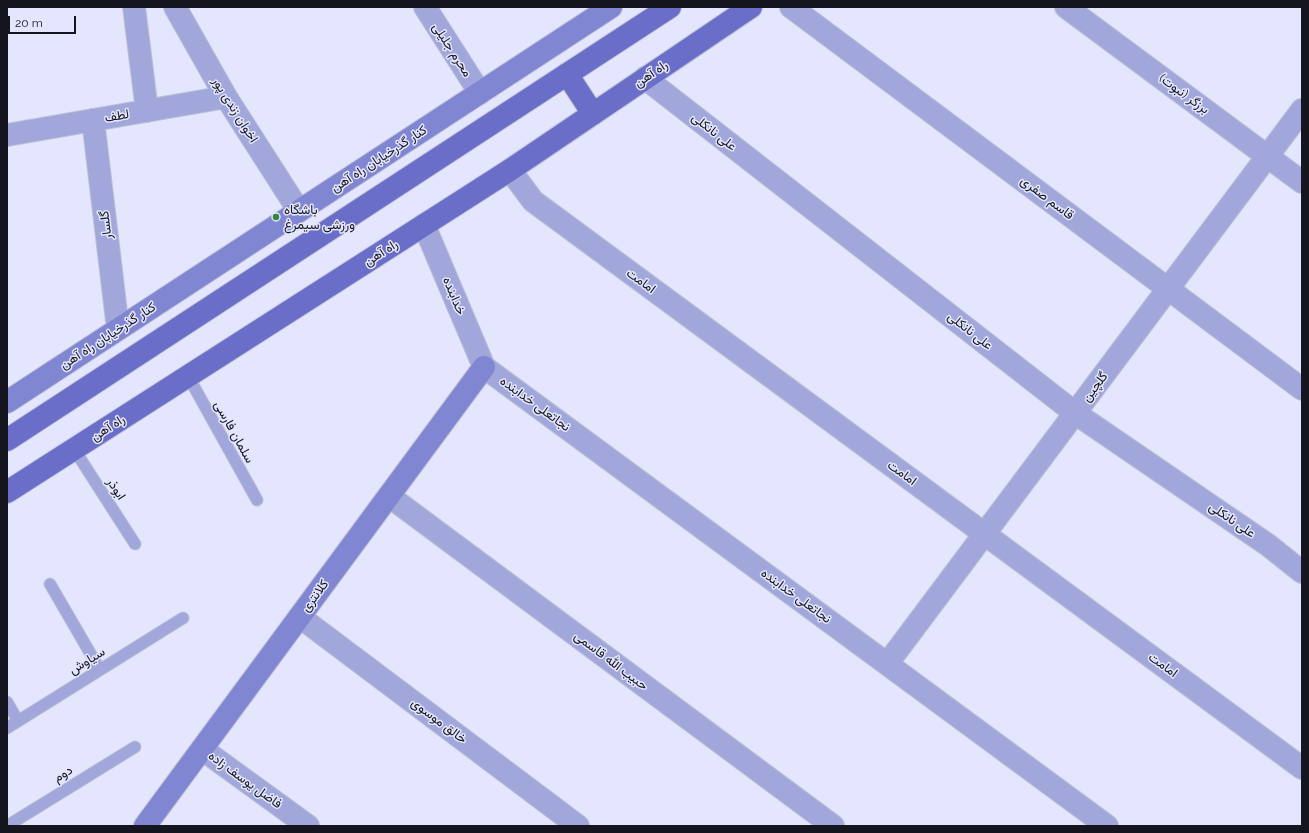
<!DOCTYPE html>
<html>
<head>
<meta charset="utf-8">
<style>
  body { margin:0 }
  #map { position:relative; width:1309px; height:833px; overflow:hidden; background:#e3e6fd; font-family:Raleway,sans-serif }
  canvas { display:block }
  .frame { position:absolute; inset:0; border:8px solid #14151f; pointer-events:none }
  .scale { position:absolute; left:8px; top:16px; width:68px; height:18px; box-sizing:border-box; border:2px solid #14151f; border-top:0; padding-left:5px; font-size:12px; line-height:14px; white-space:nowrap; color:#14151f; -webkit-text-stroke:3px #e3e6fd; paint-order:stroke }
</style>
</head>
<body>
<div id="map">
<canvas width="1309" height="833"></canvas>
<div class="frame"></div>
<div class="scale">20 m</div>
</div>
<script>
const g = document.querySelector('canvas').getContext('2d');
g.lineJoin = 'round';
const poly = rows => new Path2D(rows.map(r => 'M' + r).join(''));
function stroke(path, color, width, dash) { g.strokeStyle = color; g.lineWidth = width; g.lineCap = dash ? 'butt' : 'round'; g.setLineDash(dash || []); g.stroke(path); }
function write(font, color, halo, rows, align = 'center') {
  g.font = font + ' Raleway,Vazirmatn,sans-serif'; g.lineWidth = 3; g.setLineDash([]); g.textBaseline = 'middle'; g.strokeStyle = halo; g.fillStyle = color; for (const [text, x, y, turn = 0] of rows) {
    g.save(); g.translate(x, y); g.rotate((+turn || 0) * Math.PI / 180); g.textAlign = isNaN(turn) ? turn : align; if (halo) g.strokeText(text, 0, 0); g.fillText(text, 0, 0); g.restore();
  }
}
const lane = poly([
  [188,376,257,500],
  [74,449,135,544],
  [50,584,100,670],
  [7,702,18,721],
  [7,728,183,618],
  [7,826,135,747]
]);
const street = poly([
  [134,7,147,111],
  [175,7,226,97,299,211],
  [425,7,480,93],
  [791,7,1302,389],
  [1066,7,1302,182],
  [645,78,1075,413,1268,545,1302,572],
  [93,120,118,329],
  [7,135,226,97],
  [510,170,533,201,1302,768],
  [424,225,484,367,1107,826],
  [389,496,833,826],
  [300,617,578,826],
  [887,664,1302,110],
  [202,749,308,826]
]);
const secondary = poly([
  [7,402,611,7],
  [145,826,484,367]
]);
const primary = poly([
  [567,74,593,114],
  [7,440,670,7],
  [7,492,510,170,751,7]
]);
const markers = [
  [276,217,4,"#318939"]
];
const streetNames = [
  ["محرم جلیلی",452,50,57],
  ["راه آهن",651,74,-34],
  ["برزگر (نبوت)",1184,94,36],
  ["اخوان زندی پور",235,110,58],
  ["لطف",117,116,-10],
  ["علی نانکلی",714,132,38],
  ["کنار گذرخیابان راه آهن",379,159,-33],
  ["قاسم صفری",1047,198,37],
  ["گلسار",106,225,-97],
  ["راه آهن",381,253,-33],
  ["امامت",641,281,36],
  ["خدابنده",454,296,67],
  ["علی نانکلی",970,331,38],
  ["کنار گذرخیابان راه آهن",108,336,-33],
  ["گلچین",1095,387,-53],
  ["نجاتعلی خدابنده",535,404,36],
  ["راه آهن",108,428,-33],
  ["سلمان فارسی",234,432,61],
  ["امامت",902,473,36],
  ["ابوذر",116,489,57],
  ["علی نانکلی",1232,520,34],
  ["کلانتری",315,596,-53],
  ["نجاتعلی خدابنده",796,596,36],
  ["سیاوش",87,661,-32],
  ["حبیب الله قاسمی",611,661,37],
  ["امامت",1163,665,36],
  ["خالق موسوی",439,721,37],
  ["دوم",63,774,-32],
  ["فاضل یوسف زاده",245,780,36]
];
const poiNames = [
  ["باشگاه",284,210],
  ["ورزشی سیمرغ",284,225]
];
stroke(lane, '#bec0d5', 13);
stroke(street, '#bec0d5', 24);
stroke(secondary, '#bec0d5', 24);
stroke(primary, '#bec0d5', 24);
stroke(lane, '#a1a7da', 11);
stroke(street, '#a1a7da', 22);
stroke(secondary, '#8086d1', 22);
stroke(primary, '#6a6ec9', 22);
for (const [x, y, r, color] of markers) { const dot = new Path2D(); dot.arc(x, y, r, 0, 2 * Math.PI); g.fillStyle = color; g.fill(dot); stroke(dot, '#e3e6fd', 1.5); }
write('13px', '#14151f', '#e3e6fd', streetNames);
write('13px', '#14151f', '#e3e6fd', poiNames, 'left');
</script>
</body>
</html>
